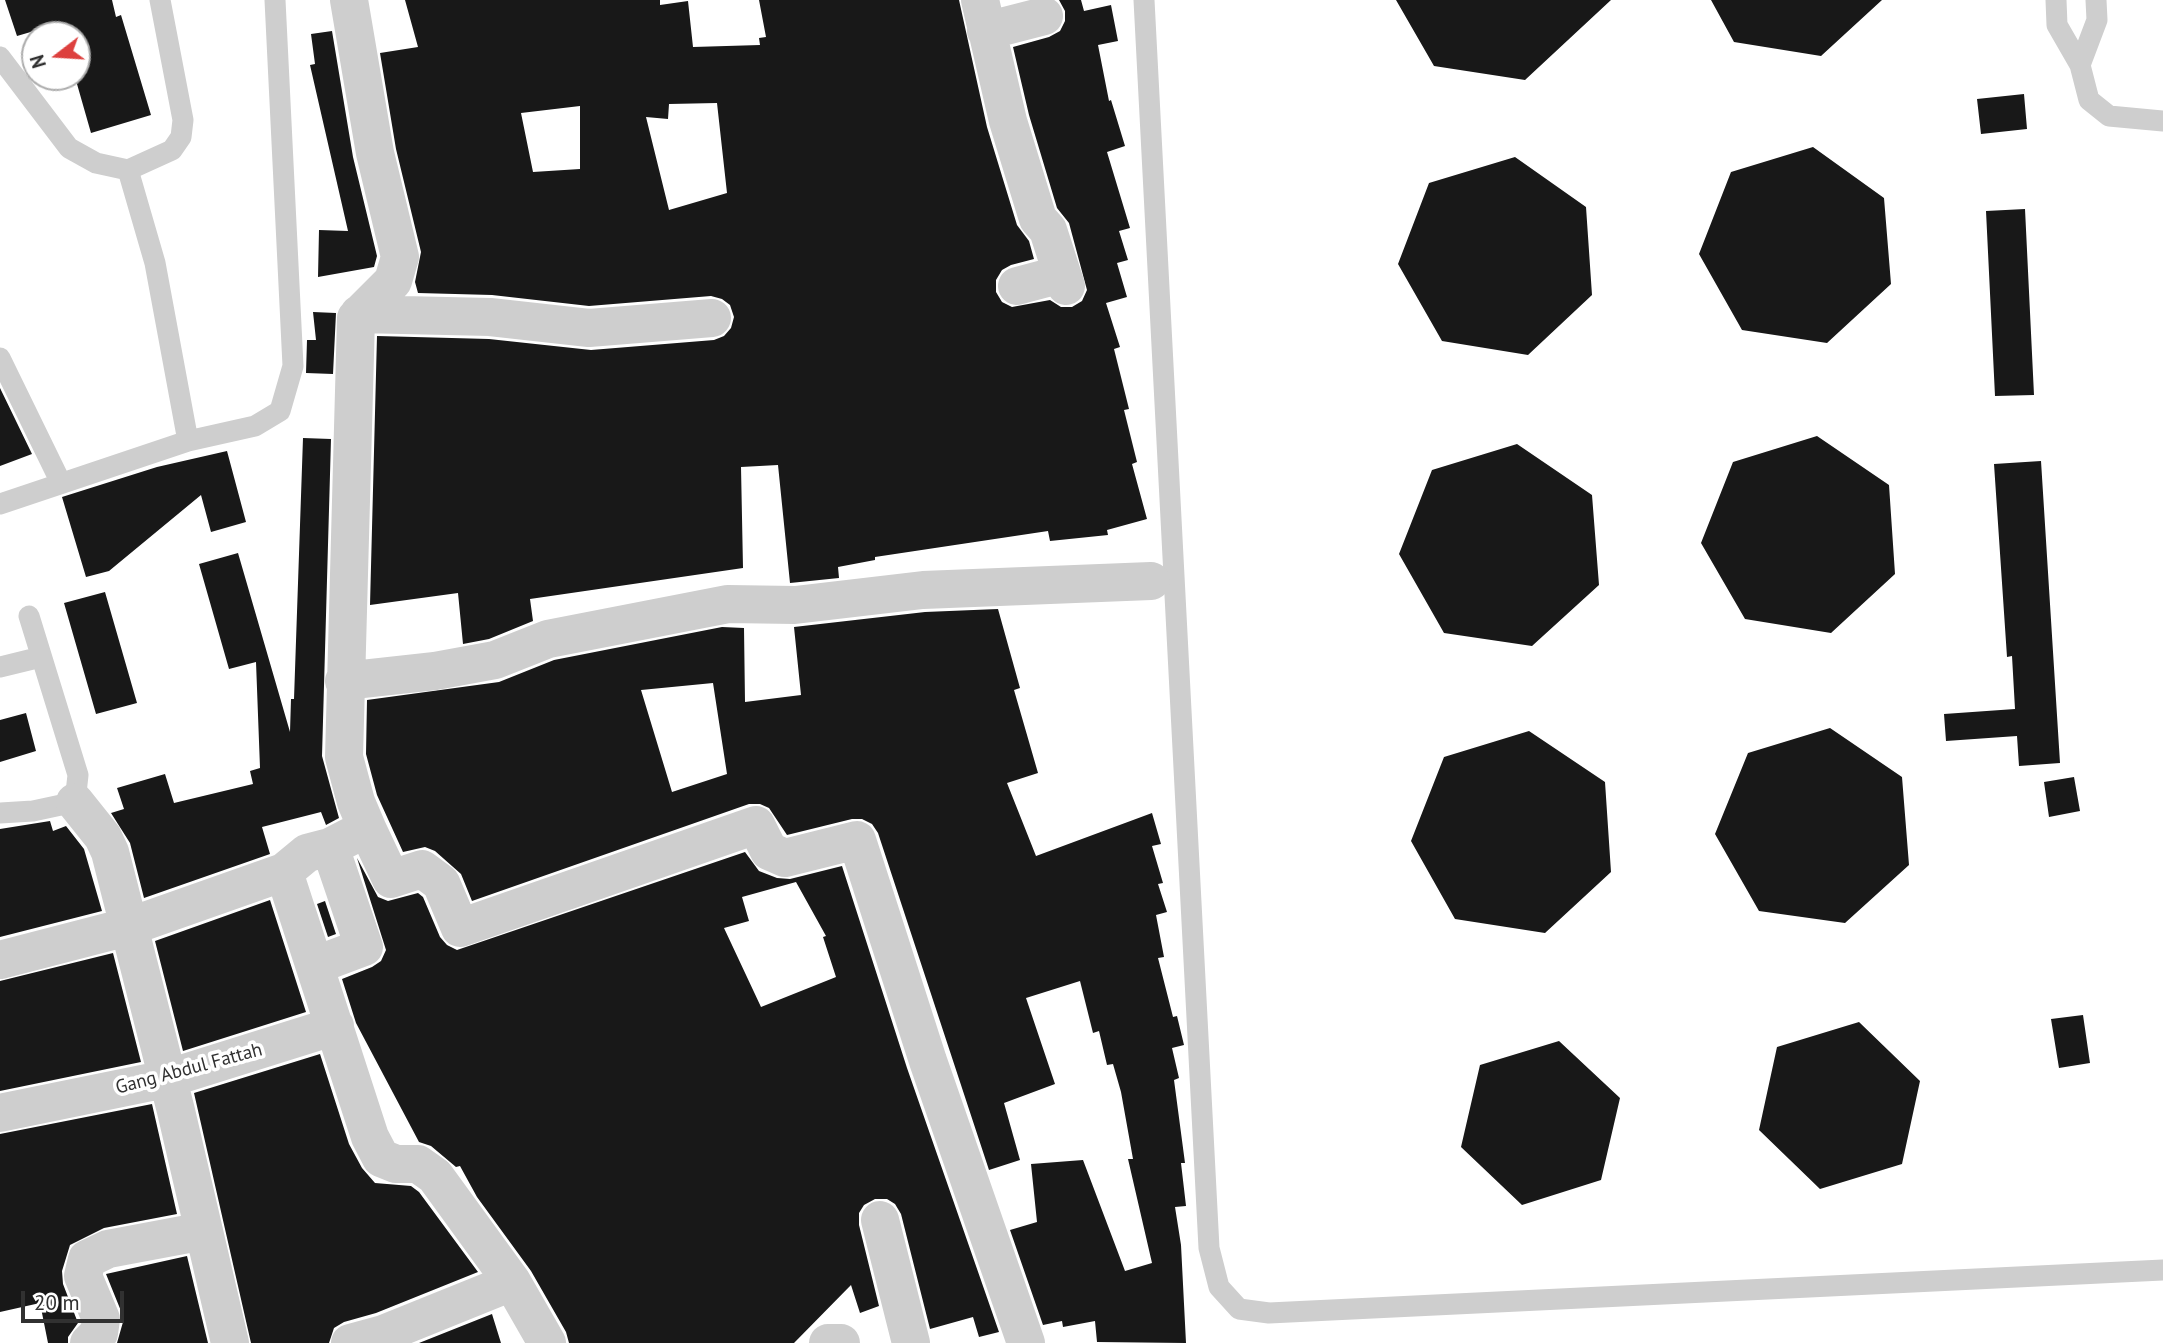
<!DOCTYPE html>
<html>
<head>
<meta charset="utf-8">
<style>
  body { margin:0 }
  #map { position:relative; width:2163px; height:1343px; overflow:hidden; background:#fff; font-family:"PT Sans",sans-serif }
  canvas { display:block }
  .north { position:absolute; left:21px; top:21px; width:70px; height:70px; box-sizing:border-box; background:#fff; border:2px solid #adadad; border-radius:50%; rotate:253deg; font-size:19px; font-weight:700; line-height:28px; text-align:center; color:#313131 }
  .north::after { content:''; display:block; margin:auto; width:24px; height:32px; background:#dd403e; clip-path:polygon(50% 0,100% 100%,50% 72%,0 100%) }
  .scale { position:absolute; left:21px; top:1291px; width:103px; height:32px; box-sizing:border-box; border:4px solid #313131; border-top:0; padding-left:9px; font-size:21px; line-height:24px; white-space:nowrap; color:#313131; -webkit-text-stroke:5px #fff; paint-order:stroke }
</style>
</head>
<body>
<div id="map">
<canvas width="2163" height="1343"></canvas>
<div class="north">N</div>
<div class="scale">20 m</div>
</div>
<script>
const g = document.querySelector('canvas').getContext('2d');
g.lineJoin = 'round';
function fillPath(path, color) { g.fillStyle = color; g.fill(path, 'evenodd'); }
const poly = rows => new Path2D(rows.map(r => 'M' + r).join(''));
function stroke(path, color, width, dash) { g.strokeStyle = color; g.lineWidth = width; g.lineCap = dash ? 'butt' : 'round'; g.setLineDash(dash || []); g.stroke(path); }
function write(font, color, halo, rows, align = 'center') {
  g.font = font + ' "PT Sans",sans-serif'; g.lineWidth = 7; g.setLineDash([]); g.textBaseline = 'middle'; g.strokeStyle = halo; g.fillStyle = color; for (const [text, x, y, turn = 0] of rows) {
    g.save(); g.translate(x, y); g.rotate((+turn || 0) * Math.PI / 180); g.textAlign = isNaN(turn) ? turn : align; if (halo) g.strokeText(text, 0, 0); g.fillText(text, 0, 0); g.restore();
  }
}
const building = poly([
  [5,0,112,0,116,17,121,15,151,115,91,133,75,77,77,35,62,35,58,24,17,36],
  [405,0,660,0,660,5,688,1,693,47,760,45,759,38,766,37,759,0,959,0,987,127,1017,225,1029,241,1034,259,1011,265,1002,270,996,280,996,292,1002,302,1012,307,1050,300,1061,307,1072,307,1082,301,1087,290,1069,223,1057,208,1029,115,1013,47,1049,37,1060,31,1065,21,1065,11,1059,0,1081,0,1084,11,1111,5,1118,41,1098,45,1109,101,1111,100,1125,146,1107,152,1130,228,1119,231,1128,260,1117,263,1127,297,1106,303,1120,347,1114,349,1129,409,1124,410,1137,462,1132,464,1147,519,1107,530,1108,535,1050,541,1048,531,875,557,875,560,838,567,839,578,790,583,778,465,741,467,743,568,530,599,533,621,489,639,463,644,458,593,370,605,377,336,489,339,591,350,714,340,724,336,731,328,734,317,730,305,722,299,711,296,589,306,492,295,418,293,415,282,421,252,396,149,380,53,418,47],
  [717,103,727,193,669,210,646,117,668,119,669,104],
  [580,106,580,169,533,172,521,113],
  [1396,0,1611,0,1525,80,1434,66],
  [1711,0,1882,0,1821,56,1734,42],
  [332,31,353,157,377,256,374,267,318,277,319,230,348,231,310,65,315,64,311,34],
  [2024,94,2027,129,1981,134,1977,99],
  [1813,147,1884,198,1891,284,1827,343,1742,330,1699,254,1731,172],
  [1515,157,1586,207,1592,295,1528,355,1442,341,1398,264,1429,183],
  [2025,209,2034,395,1995,396,1986,211],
  [313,312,336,313,333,374,306,373,307,340,316,340],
  [0,388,32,454,0,466],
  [1817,436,1889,485,1895,574,1831,633,1745,619,1701,543,1733,462],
  [303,438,331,439,322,756,339,818,326,825,321,812,262,827,270,854,144,898,130,843,111,813,124,809,117,788,165,774,174,803,253,784,250,771,260,768,256,662,229,669,199,564,238,553,290,732,291,699,294,699],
  [1517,444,1592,495,1599,585,1532,646,1444,633,1399,554,1432,470],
  [227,451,246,522,211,532,201,495,109,571,86,577,62,497,157,467],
  [2041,461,2060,763,2019,766,2017,736,1946,741,1944,714,2015,709,2012,656,2007,657,1994,464],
  [105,592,137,703,96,714,64,603],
  [998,609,1020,688,1014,690,1038,773,1007,783,1036,856,1152,813,1161,844,1152,846,1163,883,1158,884,1167,912,1156,915,1164,957,1158,958,1173,1017,1177,1016,1184,1045,1172,1048,1179,1078,1174,1080,1185,1163,1181,1163,1186,1206,1175,1207,1181,1245,1186,1343,1097,1342,1095,1321,1063,1327,1062,1321,1043,1325,1010,1230,1037,1222,1031,1164,1083,1160,1125,1271,1152,1263,1128,1159,1133,1159,1121,1092,1113,1064,1107,1065,1099,1031,1093,1033,1080,981,1026,998,1055,1084,1004,1103,1020,1160,989,1170,878,833,872,824,862,819,852,819,787,835,769,808,760,804,749,804,472,901,461,874,435,851,425,847,403,852,377,795,366,754,367,700,499,682,554,660,722,627,744,628,745,702,801,695,794,627,925,612],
  [713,683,727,774,672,792,641,690],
  [26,713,36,751,0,762,0,720],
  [1830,728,1902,777,1909,865,1845,923,1759,911,1715,834,1748,753],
  [1529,731,1605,782,1611,872,1545,933,1455,919,1411,841,1444,757],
  [2074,777,2080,811,2049,817,2044,782],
  [50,821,53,831,66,826,84,849,102,911,0,937,0,829],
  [745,852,759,871,777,878,790,879,842,866,907,1068,999,1332,979,1337,973,1317,930,1329,901,1214,895,1204,887,1199,875,1199,864,1205,859,1213,859,1225,879,1306,860,1313,851,1285,794,1343,569,1343,566,1332,531,1271,477,1197,460,1166,456,1167,431,1146,419,1142,356,1023,342,979,372,967,381,961,386,950,357,858,378,897,388,901,418,893,423,897,440,937,447,945,457,950],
  [796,882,826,936,823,937,836,977,761,1007,724,928,749,921,742,897],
  [270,900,306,1012,183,1051,155,941],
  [325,901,336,934,328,937,317,904],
  [113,953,141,1062,0,1091,0,981],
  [2083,1015,2090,1063,2059,1068,2051,1019],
  [1859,1022,1920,1081,1902,1164,1820,1189,1759,1130,1777,1047],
  [1559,1041,1620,1098,1601,1180,1522,1205,1461,1147,1480,1065],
  [320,1054,349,1144,362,1168,375,1183,411,1186,419,1192,478,1272,376,1313,344,1322,334,1328,329,1343,251,1343,194,1093],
  [152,1104,177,1214,104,1228,70,1245,62,1271,63,1284,78,1323,68,1337,68,1343,48,1343,40,1303,0,1312,0,1134],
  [187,1256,208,1343,117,1343,123,1322,121,1311,106,1274],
  [492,1314,501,1343,419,1343]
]);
const service = poly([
  [160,0,183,120,181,137,172,150,128,170,155,263,188,441],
  [1144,0,1209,1248,1219,1287,1239,1309,1269,1313,2163,1270],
  [2056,0,2057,25,2080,65,2089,100,2109,116,2163,121],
  [0,57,69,148,96,163,128,170],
  [2080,65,2097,20,2096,0],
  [0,358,61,483],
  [0,504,188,441,255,426,280,411,293,366,275,0],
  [0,667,41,657],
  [0,813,33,811,75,802,78,775,29,616]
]);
const minor = poly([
  [980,0,1008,121,1038,219,1048,230,1066,286],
  [986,31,1044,16],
  [1017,286,1062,274],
  [359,314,490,317,589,328,712,318],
  [344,681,435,671,495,660,548,639,728,604,795,605,923,590,1151,581],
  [75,802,103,837,110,852,176,1111,230,1343],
  [367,828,391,879,422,869,441,883,460,928,756,825,769,851,785,858,857,840,928,1061,1026,1343],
  [284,872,370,1137,381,1158,396,1164,418,1164,435,1176,512,1282,547,1343],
  [0,960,131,926,284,872,307,853,330,847,367,828,356,802,344,757,356,318,393,281,400,257,375,153,349,0],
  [316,965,364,947,330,847],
  [0,1113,166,1079,335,1026],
  [880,1220,911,1343],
  [89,1343,99,1333,101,1319,83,1276,87,1259,108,1249,204,1231],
  [350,1343,383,1334,512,1282],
  [828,1343,841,1343]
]);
const streetNames = [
  ["Gang Abdul Fattah",189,1069,-15]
];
fillPath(building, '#181818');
stroke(service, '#cecece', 21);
stroke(minor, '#cecece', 38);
write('19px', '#313131', '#fff', streetNames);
</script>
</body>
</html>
